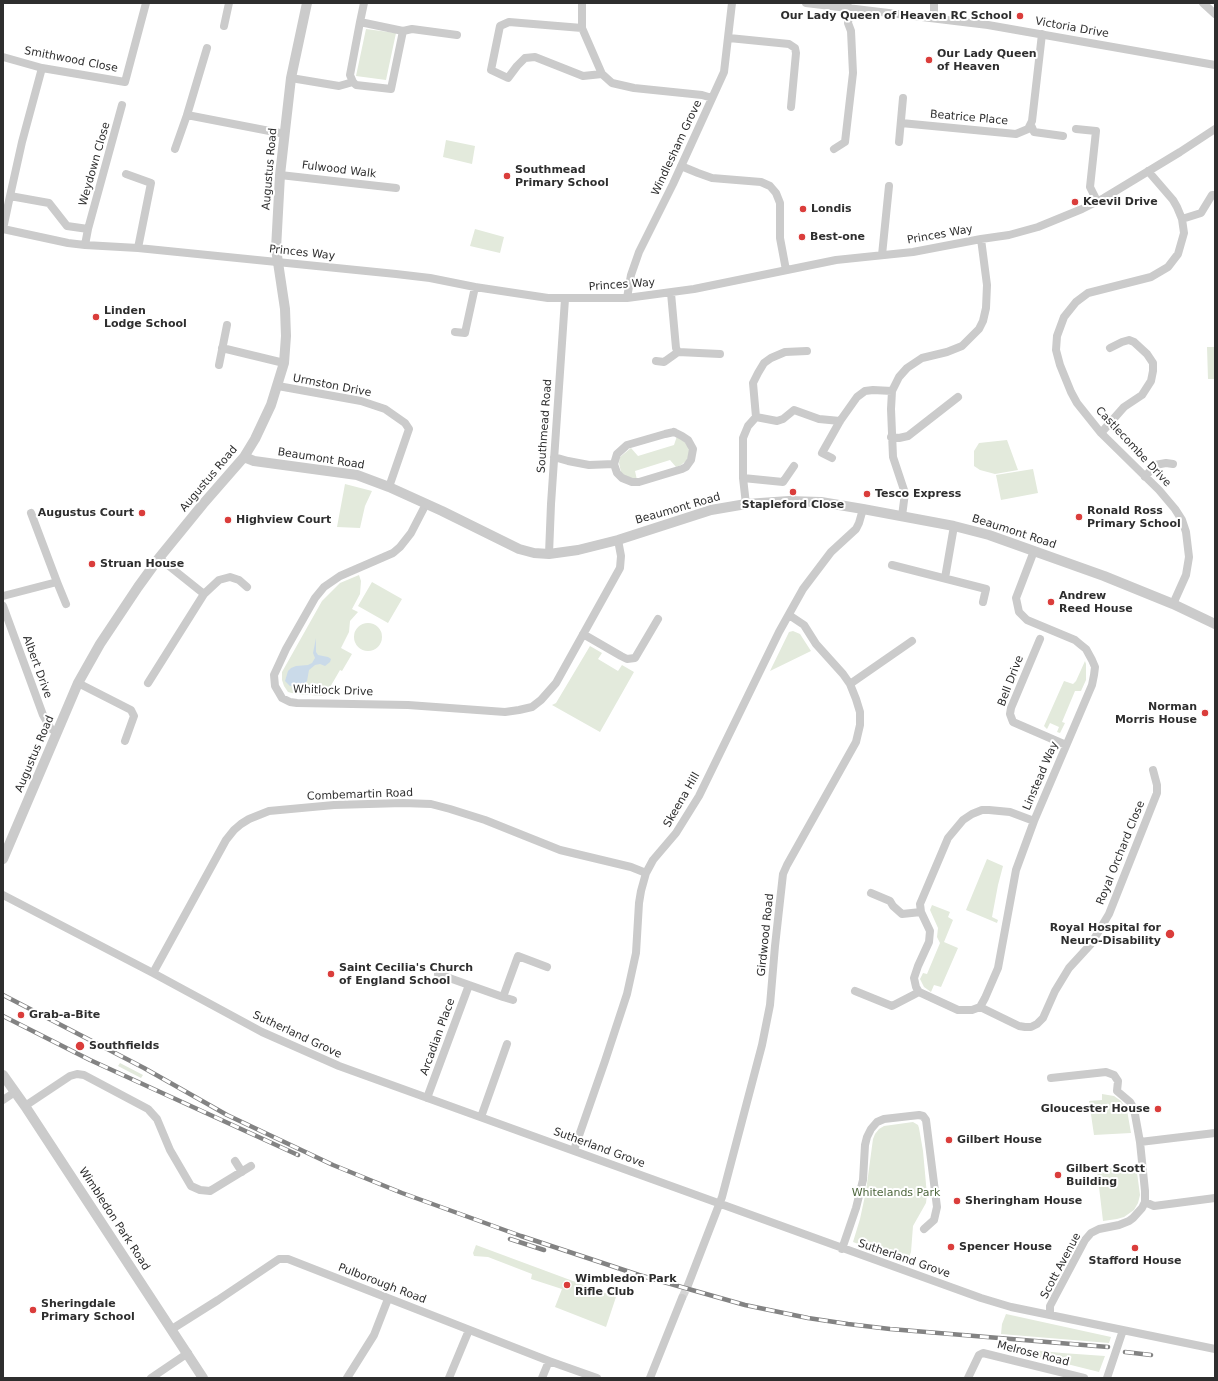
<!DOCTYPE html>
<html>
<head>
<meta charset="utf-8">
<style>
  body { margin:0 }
  #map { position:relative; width:1218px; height:1381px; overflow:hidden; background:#fff; font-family:"DejaVu Sans",sans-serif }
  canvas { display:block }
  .frame { position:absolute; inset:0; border:4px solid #2e2e2e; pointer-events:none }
</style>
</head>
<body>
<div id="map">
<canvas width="1218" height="1381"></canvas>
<div class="frame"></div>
</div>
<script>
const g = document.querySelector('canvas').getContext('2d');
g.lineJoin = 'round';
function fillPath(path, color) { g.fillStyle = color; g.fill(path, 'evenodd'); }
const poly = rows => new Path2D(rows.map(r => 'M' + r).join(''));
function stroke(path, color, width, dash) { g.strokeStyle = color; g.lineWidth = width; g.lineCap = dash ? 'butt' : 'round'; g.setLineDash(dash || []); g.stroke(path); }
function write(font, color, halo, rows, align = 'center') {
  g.font = font + ' "DejaVu Sans",sans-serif'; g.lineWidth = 4; g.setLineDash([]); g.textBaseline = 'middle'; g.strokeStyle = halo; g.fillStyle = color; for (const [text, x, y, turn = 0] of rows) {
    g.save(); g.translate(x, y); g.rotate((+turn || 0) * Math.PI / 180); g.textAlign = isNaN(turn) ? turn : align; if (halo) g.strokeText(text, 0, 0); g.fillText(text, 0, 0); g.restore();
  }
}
const green = poly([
  [366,29,396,33,386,80,356,76],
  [446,140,475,146,472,164,443,157],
  [475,229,504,237,500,253,470,246],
  [1207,347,1215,347,1215,379,1208,379],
  [677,436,687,444,689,450,689,455,687,460,681,465,676,467,670,460,635,471,637,480,628,479,621,472,619,463,620,457,631,448,638,456,674,445],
  [1007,440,1018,470,995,474,980,470,974,466,974,451,979,443],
  [1033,469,1038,493,1001,500,996,475],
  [345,484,372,491,365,506,360,528,337,527],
  [359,575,361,581,360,594,352,609,358,612,350,621,349,632,341,648,352,654,342,671,340,670,325,696,296,694,288,692,284,686,282,680,282,672,322,601,340,583],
  [372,582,402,599,388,623,358,606],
  '354 637a14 14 0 1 1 28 0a14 14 0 1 1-28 0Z',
  [793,631,800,634,811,651,770,671,789,632],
  [590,646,602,653,598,659,618,671,622,665,634,672,600,732,552,705,556,703],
  [1085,661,1086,664,1086,680,1081,691,1075,691,1062,722,1065,723,1060,733,1057,732,1059,727,1050,723,1047,729,1044,726,1064,681,1073,684,1076,681],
  [987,859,1003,866,998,885,992,917,998,920,997,923,966,910],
  [932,905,950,912,948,917,953,920,944,942,958,948,941,987,934,985,931,992,924,987,920,979,923,973,927,974,940,943,937,937,938,928,930,910],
  [120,1063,143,1075,141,1078,118,1066],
  [1102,1094,1114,1096,1121,1101,1127,1110,1131,1133,1094,1135,1089,1101,1102,1100],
  [913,1122,918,1125,919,1128,923,1151,927,1195,926,1203,913,1226,911,1252,907,1262,853,1242,860,1219,866,1191,873,1139,875,1134,879,1129,884,1126],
  [1136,1165,1140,1195,1138,1203,1134,1210,1124,1217,1117,1219,1103,1221,1097,1170],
  [476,1245,616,1297,606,1327,555,1307,562,1289,531,1279,532,1274,488,1257,474,1256,473,1253],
  [1006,1314,1111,1337,1109,1343,1001,1334,1002,1324],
  [1012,1348,1062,1353,1105,1356,1099,1372,1011,1350]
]);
const water = poly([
  [316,638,316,652,318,655,328,657,331,659,330,662,325,666,320,664,315,665,309,670,307,681,304,684,299,687,290,686,285,681,288,671,291,668,296,666,308,665,312,663,315,658,313,653]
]);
const minorTunnel = poly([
  [682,1298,688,1285]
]);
const minor = poly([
  [582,3,582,28,602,74,612,83,634,88,702,95,712,98],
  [806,3,988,25,1215,65],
  [934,3,934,18],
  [1203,3,1215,14],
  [360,22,364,3],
  [224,26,229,3],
  [582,28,509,22,500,26,491,70,508,78,517,66,525,58,535,57,583,76,602,74],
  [729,38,789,44,795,48,796,53,791,107],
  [207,48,187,115,285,134],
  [3,57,42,68,125,82,146,3],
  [291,78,339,86,353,82,356,85,391,89,403,31,412,29,457,35],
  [353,82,350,75,360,22,403,31],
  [901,123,1016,134,1028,129,1032,121,1042,34],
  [1031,125,1034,132,1063,136],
  [1076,129,1096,131,1090,187,1097,201],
  [899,142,903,98],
  [175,149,187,115],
  [834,149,845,142,853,73,851,31,848,23,850,8],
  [681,166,698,173,712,178,761,182,770,186,776,193,780,203,780,238,786,270],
  [1148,171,1173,200,1177,207,1182,219,1184,233,1178,254,1168,267,1151,277,1088,293,1076,302,1064,317,1057,336,1056,350,1060,365,1071,392,1077,403,1101,433,1159,490,1175,509,1182,520,1186,532,1189,557,1186,575,1173,604],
  [126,174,151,183,138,248],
  [280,175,396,188],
  [10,196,22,142,42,68],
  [1182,219,1201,213,1212,195,1215,195],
  [3,229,68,243,85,245,138,248,396,274,430,278,475,287,548,298,627,298,694,289,836,260,913,252,981,239,1009,235,1038,227,1082,209,1104,198,1180,152,1215,129],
  [3,229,10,196,49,203,67,226,88,229],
  [85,245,88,229,122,105],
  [882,255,889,186],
  [627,298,631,275,639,252,673,184,724,72,732,3],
  [455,332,465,333,475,287],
  [222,348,284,363],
  [678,352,720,354],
  [656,361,664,362,678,352,676,348,671,293],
  [219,365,227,325],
  [278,386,361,401,385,409,405,423,409,429,389,487],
  [756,417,777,421,783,419,794,410,819,419,840,421],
  [674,432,682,436,688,440,693,449,691,460,686,467,682,469,639,482,632,482,622,478,617,473,614,464,617,454,627,445,665,434,674,432],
  [1101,433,1124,407,1142,395,1151,381,1153,371,1153,363,1147,354,1134,342,1129,340,1122,342,1110,348],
  [891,437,899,438,908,436,958,397],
  [554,457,568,461,589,465,614,464],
  [832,458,822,453,840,421,857,397,865,391,873,390,892,391],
  [1145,477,1155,465,1166,463,1173,464],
  [743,478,783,482,794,466],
  [426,504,411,533,400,547,393,553,340,576,324,587,315,598,286,649,274,675,275,686,282,698,290,702,297,703,408,705,505,712,519,710,532,707,541,700,556,683,620,568,621,556,618,540],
  [746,504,743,478,743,438,748,426,756,417,753,383,758,373,764,363,771,358,785,352,807,351],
  [902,516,905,493,893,457,891,409,892,391,899,377,907,368,922,358,947,352,962,346,979,329,983,321,986,308,987,285,981,239],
  [1034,551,1016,598,1019,612,1027,620,1075,640,1081,645,1086,649,1092,660,1095,667,1094,675,1092,685,1034,821,1016,870,998,968,985,998,980,1007,1019,1026,1025,1027,1031,1027,1037,1024,1043,1018,1055,991,1069,968,1091,944,1109,914,1157,793,1157,785,1153,770],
  [549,554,551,504,565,299],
  [159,558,204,594],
  [892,565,986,589,983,602],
  [945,578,954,526],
  [57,582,66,604],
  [3,596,57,582,31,513],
  [3,606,43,715,51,729,57,732],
  [583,634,621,656,627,659,635,658,658,619],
  [1040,639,1011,708,1010,714,1013,722,1066,745],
  [78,683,131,710,134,716,125,741],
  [148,683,204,594,219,580,230,577,239,580,247,587],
  [850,684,912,641],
  [871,893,890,901,893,906,902,914,921,912,920,904,923,897,948,838,963,820,972,814,982,810,989,810,1010,812,1034,821],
  [3,895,153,973,262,1032,339,1066,981,1298,1011,1307,1215,1349],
  [921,912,930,931,929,942,918,966,914,978,916,987,919,992,958,1010,972,1010,980,1007],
  [153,973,226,840,234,830,241,824,249,819,269,811,334,805,403,803,431,804,450,809,485,820,560,850,631,867,646,873],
  [438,974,469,985],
  [855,991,892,1006,919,992],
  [503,997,513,1000],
  [427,1098,469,985,503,997,518,956,547,967],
  [3,1100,15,1092],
  [25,1106,70,1076,77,1074,84,1075,148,1109,157,1119,170,1150,191,1186,200,1190,210,1191,251,1166],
  [481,1117,507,1044],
  [1140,1142,1215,1133],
  [574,1150,605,1061,627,994,636,953,639,903,641,891,646,873,653,860,676,833,699,796,779,632,803,589,831,552,856,529,859,523,863,509],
  [235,1161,242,1172],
  [1145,1202,1154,1206,1215,1198],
  [842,1249,856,1208,863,1180,865,1145,867,1137,871,1129,877,1122,884,1119,919,1115,923,1116,926,1120,937,1207,934,1220,924,1229],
  [688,1285,722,1197,762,1045,770,1005,775,946,783,874,787,865,856,742,860,725,860,712,856,699,850,684,843,674,816,644,804,625,789,615],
  [1050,1314,1050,1306,1085,1240,1091,1233,1099,1229,1119,1225,1129,1221,1133,1218,1142,1208,1145,1202,1145,1191,1140,1142,1134,1109,1130,1102,1117,1091,1118,1081,1114,1075,1106,1072,1051,1078],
  [172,1329,218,1300,279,1259,288,1259,549,1361,597,1378],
  [151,1378,188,1353],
  [347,1378,374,1335,388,1299],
  [449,1378,469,1330],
  [542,1378,549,1361],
  [650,1378,682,1298],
  [968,1378,979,1355,983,1353,1084,1378],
  [1107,1378,1123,1330]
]);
const tertiary = poly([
  [244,457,254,461,357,475,389,487,442,511,519,549,534,553,549,554,578,550,618,540,711,510,746,504,789,501,821,502,863,509,954,526,989,535,1104,576,1173,604,1215,624],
  [3,859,78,683,100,644,138,587,159,558,203,504,244,457,255,439,271,405,284,363,286,336,285,309,276,249,280,175,291,78,307,3],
  [3,1075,25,1106,203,1378]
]);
const rail = poly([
  [3,995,144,1068,227,1115,333,1165,402,1193,521,1236,639,1275,745,1305,808,1318,848,1324,890,1329,1108,1347],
  [3,1016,90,1060,298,1155],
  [510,1239,544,1250],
  [1125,1352,1151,1355]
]);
const markers = [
  [1020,16,4,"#da3d3b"],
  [929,60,4,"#da3d3b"],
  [507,176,4,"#da3d3b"],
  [1075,202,4,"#da3d3b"],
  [803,209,4,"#da3d3b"],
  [802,237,4,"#da3d3b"],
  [96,317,4,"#da3d3b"],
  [793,492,4,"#da3d3b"],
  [867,494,4,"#da3d3b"],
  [142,513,4,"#da3d3b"],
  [1079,517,4,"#da3d3b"],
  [228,520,4,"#da3d3b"],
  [92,564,4,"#da3d3b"],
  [1051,602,4,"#da3d3b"],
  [1205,713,4,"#da3d3b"],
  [1170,934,5,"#da3d3b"],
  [331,974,4,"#da3d3b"],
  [21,1015,4,"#da3d3b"],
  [80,1046,5,"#da3d3b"],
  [1158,1109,4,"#da3d3b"],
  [949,1140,4,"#da3d3b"],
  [1058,1175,4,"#da3d3b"],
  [957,1201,4,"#da3d3b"],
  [951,1247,4,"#da3d3b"],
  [1135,1248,4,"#da3d3b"],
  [567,1285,4,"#da3d3b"],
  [33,1310,4,"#da3d3b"]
];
const poiNames = [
  ["Our Lady Queen of Heaven RC School",1012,16,"right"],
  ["Our Lady Queen",937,54],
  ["of Heaven",937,67],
  ["Southmead",515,170],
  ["Primary School",515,183],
  ["Keevil Drive",1083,202],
  ["Londis",811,209],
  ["Best-one",810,237],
  ["Linden",104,311],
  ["Lodge School",104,324],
  ["Tesco Express",875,494],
  ["Stapleford Close",793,505,"center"],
  ["Ronald Ross",1087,511],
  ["Primary School",1087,524],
  ["Augustus Court",134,513,"right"],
  ["Highview Court",236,520],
  ["Struan House",100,564],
  ["Andrew",1059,596],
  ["Reed House",1059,609],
  ["Norman",1197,707,"right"],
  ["Morris House",1197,720,"right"],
  ["Royal Hospital for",1161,928,"right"],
  ["Neuro-Disability",1161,941,"right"],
  ["Saint Cecilia's Church",339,968],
  ["of England School",339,981],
  ["Grab-a-Bite",29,1015],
  ["Southfields",89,1046],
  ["Gloucester House",1150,1109,"right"],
  ["Gilbert House",957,1140],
  ["Gilbert Scott",1066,1169],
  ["Building",1066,1182],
  ["Sheringham House",965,1201],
  ["Spencer House",959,1247],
  ["Stafford House",1135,1261,"center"],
  ["Wimbledon Park",575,1279],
  ["Rifle Club",575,1292],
  ["Sheringdale",41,1304],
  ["Primary School",41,1317]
];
const streetNames = [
  ["Victoria Drive",1072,28,10],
  ["Smithwood Close",71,60,11],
  ["Beatrice Place",969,118,5],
  ["Windlesham Grove",677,148,-65],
  ["Weydown Close",95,164,-74],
  ["Augustus Road",270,169,-85],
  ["Fulwood Walk",339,170,7],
  ["Princes Way",940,235,-10],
  ["Princes Way",302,253,6],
  ["Princes Way",622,285,-4],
  ["Urmston Drive",332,386,11],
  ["Southmead Road",545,426,-86],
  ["Castlecombe Drive",1133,447,47],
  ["Beaumont Road",321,459,9],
  ["Augustus Road",209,479,-50],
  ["Beaumont Road",678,509,-16],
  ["Beaumont Road",1014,532,18],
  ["Albert Drive",37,667,70],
  ["Bell Drive",1011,681,-69],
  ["Whitlock Drive",333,691,2],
  ["Augustus Road",35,754,-67],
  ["Linstead Way",1041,776,-67],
  ["Combemartin Road",360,795,-2],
  ["Skeena Hill",682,800,-60],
  ["Royal Orchard Close",1121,853,-68],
  ["Girdwood Road",766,935,-84],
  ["Sutherland Grove",297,1035,25],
  ["Arcadian Place",438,1037,-70],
  ["Sutherland Grove",599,1148,20],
  ["Wimbledon Park Road",114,1219,57],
  ["Sutherland Grove",904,1259,19],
  ["Scott Avenue",1061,1266,-62],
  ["Pulborough Road",382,1284,21],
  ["Melrose Road",1033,1354,14]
];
const parkNames = [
  ["Whitelands Park",896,1193]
];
fillPath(green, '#e3eadc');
fillPath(water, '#cadae9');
stroke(minorTunnel, '#d5d5d5', 8, [8, 4]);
stroke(minor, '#cbcbcb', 8);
stroke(tertiary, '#cbcbcb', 10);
stroke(rail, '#838383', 4.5);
stroke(rail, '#fff', 3, [9]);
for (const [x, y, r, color] of markers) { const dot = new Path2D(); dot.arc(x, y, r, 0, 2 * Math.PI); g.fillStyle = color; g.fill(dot); stroke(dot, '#fff', 1.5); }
write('bold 11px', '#2e2e2e', '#fff', poiNames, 'left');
write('11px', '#2e2e2e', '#fff', streetNames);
write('11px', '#4e673e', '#fff', parkNames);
</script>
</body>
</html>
